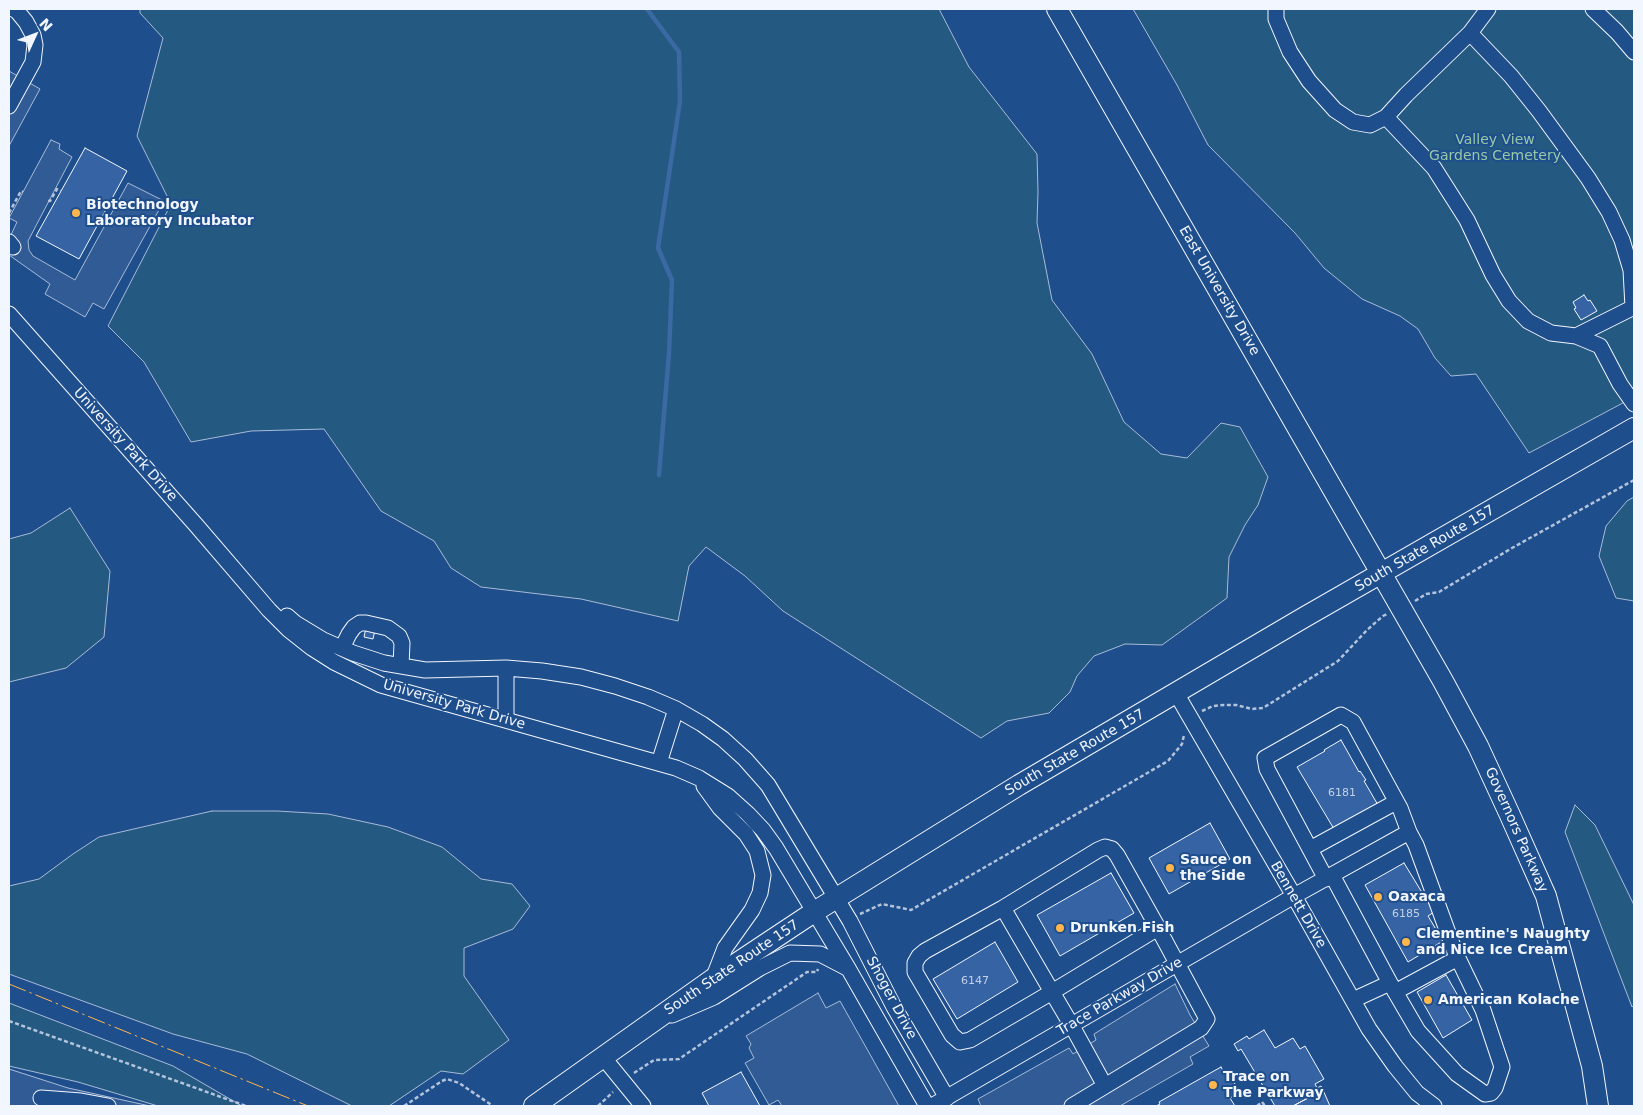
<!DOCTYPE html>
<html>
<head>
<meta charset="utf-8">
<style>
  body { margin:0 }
  #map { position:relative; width:1643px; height:1115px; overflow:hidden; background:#1f4e8c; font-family:"DejaVu Sans",sans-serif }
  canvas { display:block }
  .frame { position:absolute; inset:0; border:10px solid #f2f6ff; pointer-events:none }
  .north { position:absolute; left:10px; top:10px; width:50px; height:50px; -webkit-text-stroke:4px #1f4e8c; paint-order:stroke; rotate:47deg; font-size:14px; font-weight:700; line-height:20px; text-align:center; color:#f2f6ff }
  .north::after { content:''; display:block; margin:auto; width:18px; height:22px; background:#f2f6ff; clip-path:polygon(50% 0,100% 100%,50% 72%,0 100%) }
</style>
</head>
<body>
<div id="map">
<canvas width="1643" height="1115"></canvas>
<div class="frame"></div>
<div class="north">N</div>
</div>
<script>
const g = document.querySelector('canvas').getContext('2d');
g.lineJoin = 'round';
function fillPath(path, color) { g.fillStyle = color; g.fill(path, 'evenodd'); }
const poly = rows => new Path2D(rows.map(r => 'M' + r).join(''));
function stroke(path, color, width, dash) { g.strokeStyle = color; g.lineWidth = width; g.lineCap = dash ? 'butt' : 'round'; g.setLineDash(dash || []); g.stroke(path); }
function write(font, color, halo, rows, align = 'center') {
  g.font = font + ' "DejaVu Sans",sans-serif'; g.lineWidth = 4; g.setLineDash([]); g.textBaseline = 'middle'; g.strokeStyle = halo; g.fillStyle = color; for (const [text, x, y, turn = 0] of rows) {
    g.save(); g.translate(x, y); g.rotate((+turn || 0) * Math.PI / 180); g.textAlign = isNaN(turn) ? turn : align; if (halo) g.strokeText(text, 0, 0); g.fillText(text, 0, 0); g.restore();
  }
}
const green = poly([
  [140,9,939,9,969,67,1037,154,1038,192,1037,223,1052,300,1092,354,1124,422,1161,454,1187,458,1221,423,1240,427,1268,477,1258,505,1245,525,1229,557,1227,598,1162,645,1125,644,1094,656,1077,676,1070,692,1049,713,1007,721,981,738,783,611,745,576,706,547,689,566,678,621,581,599,481,587,451,568,434,541,381,511,324,429,251,431,191,442,144,362,108,326,171,204,137,136,163,38,140,13,140,9],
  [1133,9,1634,9,1634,397,1529,453,1476,374,1451,376,1435,358,1418,329,1400,316,1362,299,1324,268,1295,233,1208,145,1177,85,1133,9],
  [1634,497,1634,601,1616,598,1599,556,1606,526,1627,501,1634,497],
  [70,508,110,571,104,637,66,668,9,682,9,539,31,533,70,508],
  [1575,805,1595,825,1634,905,1634,1005,1632,1007,1565,832,1575,805],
  [212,811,277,811,328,814,388,827,442,847,481,879,512,884,530,906,513,929,464,948,464,976,509,1040,463,1074,441,1071,389,1106,352,1106,247,1054,173,1034,9,974,9,886,39,879,73,854,99,837,212,811],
  [9,1003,173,1066,242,1106,158,1106,78,1082,9,1066,9,1003]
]);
const parking = poly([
  [9,71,40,89,9,146,9,71],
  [51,140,60,144,59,149,72,157,28,241,29,250,33,256,75,280,128,183,164,201,104,309,93,303,85,317,45,294,50,284,9,255,9,239,17,222,9,218,51,140],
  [1175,984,1190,1015,1209,1046,1190,1057,1193,1064,1120,1106,981,1106,978,1099,1069,1048,1073,1054,1096,1040,1094,1034,1175,984],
  [818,993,826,1008,840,1001,899,1106,782,1106,778,1100,769,1105,745,1063,754,1058,749,1048,751,1044,746,1036,818,993],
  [9,1069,68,1088,150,1106,9,1106,9,1069]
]);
const stream = poly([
  [647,9,679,52,680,101,658,248,672,280,669,353,659,475]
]);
const building = poly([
  [85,148,127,171,79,259,36,236,85,148],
  [1584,295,1588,301,1590,300,1597,311,1581,320,1574,309,1576,308,1573,302,1584,295],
  [366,628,375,630,373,639,364,637,366,628],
  [1341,740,1359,772,1360,771,1366,780,1364,781,1378,805,1334,829,1297,767,1325,751,1324,750,1341,740],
  [1210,823,1230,859,1169,894,1149,858,1210,823],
  [1404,863,1434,912,1428,916,1443,941,1408,962,1365,885,1404,863],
  [1111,873,1134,913,1060,956,1037,915,1111,873],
  [995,942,1018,982,957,1019,933,979,995,942],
  [1446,975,1472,1020,1443,1038,1417,992,1446,975],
  [1264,1030,1275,1048,1293,1038,1300,1049,1305,1046,1324,1079,1315,1084,1317,1088,1321,1086,1323,1090,1293,1106,1275,1106,1241,1049,1238,1051,1234,1044,1247,1036,1249,1039,1264,1030],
  [1221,1067,1227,1078,1230,1076,1240,1092,1230,1098,1235,1106,1156,1106,1160,1104,1159,1102,1221,1067],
  [741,1072,760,1106,709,1106,702,1093,741,1072],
  [1323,1090,1330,1106,1293,1106,1323,1090]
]);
const path = poly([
  [48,201,50,201,57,189,61,191],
  [9,213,21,191,23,192],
  [1415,601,1426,594,1439,592,1512,548,1634,480],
  [1202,711,1213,706,1224,705,1236,705,1252,709,1263,708,1338,661,1367,630,1383,616,1387,614],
  [860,914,882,904,911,910,1168,761,1182,744,1184,735],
  [9,1021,246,1106],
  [634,1073,654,1060,679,1059,807,972,817,972,818,969],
  [404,1106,442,1081,447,1079,459,1083,493,1106],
  [598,1106,613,1092],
  [1257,1106,1262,1102,1265,1106]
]);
const minor = poly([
  [1276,9,1276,19,1290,52,1309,81,1335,110,1353,122,1370,125,1386,117],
  [1488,9,1470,33,1406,95,1386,117,1434,168,1467,220,1493,275,1509,301,1528,321,1551,333,1576,336,1634,307],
  [1593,9,1617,32,1634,52],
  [1470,33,1511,76,1539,111,1588,178,1609,212,1622,240,1631,270,1633,307],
  [9,106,33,62,35,45,33,35,26,22,17,11,13,9],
  [9,242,13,247],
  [9,314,196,525,269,610,288,629,312,648,334,662,381,685,676,768,699,778,728,796,748,814,763,830,776,848,848,968,927,1106],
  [1576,336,1600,346,1620,384,1634,404],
  [287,616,295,623,323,640,353,653,384,663,425,670,506,668,542,671,581,677,615,686,648,697,676,709,702,724,723,739,745,759,768,785,850,921,894,1007,947,1098],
  [342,648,349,634,354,627,360,623,366,623,388,628,399,636,402,643,401,666],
  [1176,693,1294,896,1369,1029,1395,1066,1417,1093,1434,1106],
  [506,720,506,668],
  [659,763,676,709],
  [704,786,720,808,746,834,757,851,763,875,760,893,752,910,725,948,713,979],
  [1310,849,1396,802],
  [1332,875,1390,983],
  [1326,879,1267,769,1265,758,1341,715,1353,722,1400,808,1409,832],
  [1003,908,1098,850,1105,847,1112,849,1117,855,1158,928],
  [1395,992,1458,958],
  [672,1015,714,997,760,968,790,953,820,954,847,968],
  [603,1057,643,1106],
  [41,1098,81,1101,108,1106],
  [932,1106,1294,896,1409,832,1416,845,1455,952,1483,1010,1502,1067,1495,1088,1491,1093,1485,1094,1457,1074,1418,1031,1390,983,1353,1000],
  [1072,1106,1201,1028,1207,1019,1158,928,1052,992,970,1040,960,1042,952,1035,915,972,915,963,919,956,925,951,1003,908,1052,992,1072,1026,1105,1086]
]);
const major = poly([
  [1057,9,1443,681,1478,746,1509,813,1546,896,1592,1066,1598,1106],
  [534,1106,713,979,814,912,1019,785,1303,618,1634,428]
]);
const power = poly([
  [9,984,308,1106]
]);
const markers = [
  [76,213,5,"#ffb74d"],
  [1170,868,5,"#ffb74d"],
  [1378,897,5,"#ffb74d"],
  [1060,928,5,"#ffb74d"],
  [1406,942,5,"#ffb74d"],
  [1428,1000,5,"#ffb74d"],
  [1213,1085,5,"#ffb74d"]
];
const numberNames = [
  ["6181",1342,793],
  ["6185",1406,914],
  ["6147",975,981]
];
const parkNames = [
  ["Valley View",1495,140],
  ["Gardens Cemetery",1495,156]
];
const poiNames = [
  ["Biotechnology",86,205],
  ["Laboratory Incubator",86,221],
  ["Sauce on",1180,860],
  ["the Side",1180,876],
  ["Oaxaca",1388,897],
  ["Drunken Fish",1070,928],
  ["Clementine's Naughty",1416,934],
  ["and Nice Ice Cream",1416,950],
  ["American Kolache",1438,1000],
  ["Trace on",1223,1077],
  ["The Parkway",1223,1093]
];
const streetNames = [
  ["East University Drive",1219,291,60],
  ["University Park Drive",125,445,48],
  ["South State Route 157",1425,549,-30],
  ["University Park Drive",454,705,16],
  ["South State Route 157",1075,753,-30],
  ["Governors Parkway",1516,830,66],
  ["Bennett Drive",1298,905,60],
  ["South State Route 157",732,968,-34],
  ["Trace Parkway Drive",1120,997,-30],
  ["Shoger Drive",891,998,62]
];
fillPath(green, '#245a82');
stroke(green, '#a8bbd7', 1);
fillPath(parking, '#305b95');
stroke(parking, '#a8bbd7', 1);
stroke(stream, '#3b69a3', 4.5);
fillPath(building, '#3563a3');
stroke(building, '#f2f6ff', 1);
stroke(minor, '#f2f6ff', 17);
stroke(major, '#f2f6ff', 22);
stroke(path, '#b3c4dc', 2.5, [4, 2.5]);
stroke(minor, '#1f4e8c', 15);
stroke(major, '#1f4e8c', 20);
stroke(power, '#ffb74d', 1, [18, 4, 2.5, 4]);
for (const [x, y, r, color] of markers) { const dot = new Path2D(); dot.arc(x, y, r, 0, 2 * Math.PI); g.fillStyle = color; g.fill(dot); stroke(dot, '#1f4e8c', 2); }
write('11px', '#c3d1e8', null, numberNames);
write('14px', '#97c8a6', '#1f4e8c', parkNames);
write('bold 14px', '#f2f6ff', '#1f4e8c', poiNames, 'left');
write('14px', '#f2f6ff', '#1f4e8c', streetNames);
</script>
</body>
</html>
